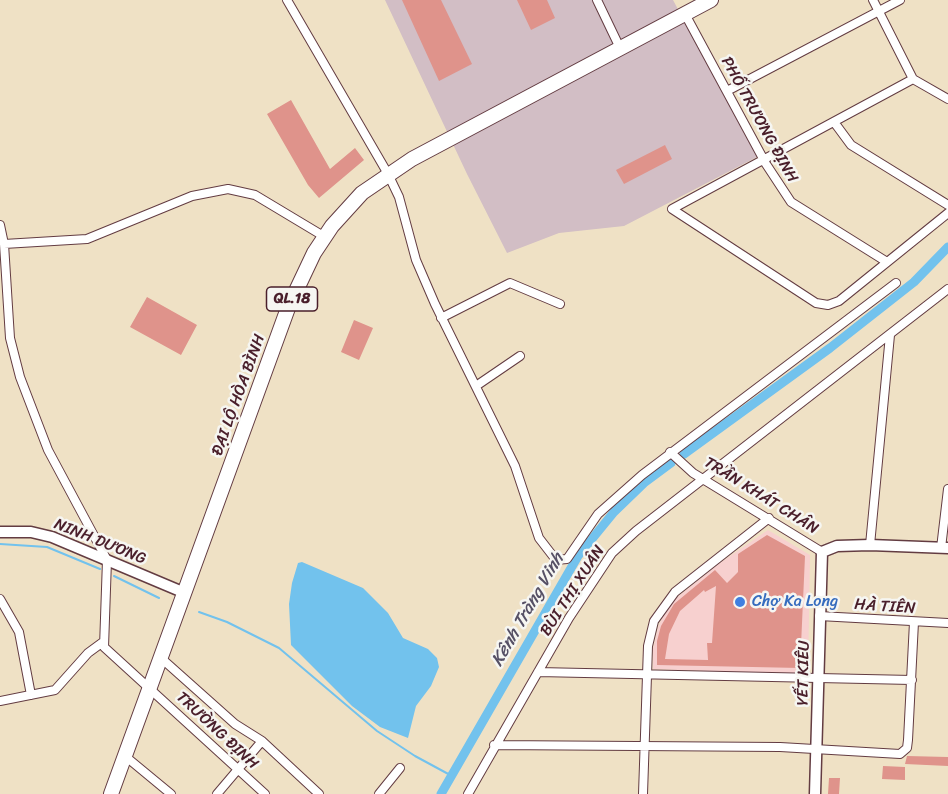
<!DOCTYPE html>
<html>
<head>
<meta charset="utf-8">
<style>
  body { margin:0 }
  canvas { display:block; background:#efe1c5 }
</style>
</head>
<body>
<canvas width="948" height="794"></canvas>
<script>
const g = document.querySelector('canvas').getContext('2d');
g.lineJoin = 'round';
function fillPath(path, color) { g.fillStyle = color; g.fill(path, 'evenodd'); }
const poly = rows => new Path2D(rows.map(r => 'M' + r).join(''));
function stroke(path, color, width, dash) { g.strokeStyle = color; g.lineWidth = width; g.lineCap = dash ? 'butt' : 'round'; g.setLineDash(dash || []); g.stroke(path); }
function write(font, color, halo, rows, align = 'center') {
  g.font = font + ' Sriracha,sans-serif'; g.lineWidth = 5; g.setLineDash([]); g.textBaseline = 'middle'; g.strokeStyle = halo; g.fillStyle = color; for (const [text, x, y, turn = 0] of rows) {
    g.save(); g.translate(x, y); g.rotate((+turn || 0) * Math.PI / 180); g.textAlign = isNaN(turn) ? turn : align; if (halo) g.strokeText(text, 0, 0); g.fillText(text, 0, 0); g.restore();
  }
}
const built = poly([
  [768,530,810,555,808,675,653,669,653,649,658,628,664,613,675,599,720,563]
]);
const industrial = poly([
  [385,0,673,0,757,157,624,226,559,233,507,253,467,174]
]);
const water = poly([
  [302,562,363,588,388,613,403,638,428,649,437,658,439,667,431,686,416,706,408,738,380,727,352,706,291,645,289,604,292,583,298,563]
]);
const stream = poly([
  [0,544,47,547,100,569],
  [114,576,159,598],
  [199,612,227,622,279,648,377,731,415,756,452,776]
]);
const canal = poly([
  [684,454,830,348,914,282,948,247],
  [441,794,578,556,614,512,644,483,671,463]
]);
const building = poly([
  [402,0,441,0,472,64,439,81],
  [517,0,547,0,555,18,531,30],
  [291,100,330,169,355,148,364,160,319,198,308,185,267,114],
  [665,145,672,159,624,184,616,170],
  [147,297,197,325,181,355,130,327],
  [354,320,373,328,359,360,341,352],
  [767,535,805,556,800,668,657,665,657,641,661,626,674,604,715,570,727,583,738,572,738,554],
  [716,586,712,643,707,643,708,660,665,659,669,634,680,611,704,590,705,592],
  [907,756,948,757,948,766,905,764],
  [883,766,905,767,905,780,882,779],
  [829,778,840,778,839,794,828,794]
]);
const street = poly([
  [287,0,388,174,399,197,416,260,435,304,515,466,539,538,556,560,567,559,598,514,642,475,896,283],
  [597,0,620,48],
  [873,0,913,79,948,99],
  [685,14,766,164,791,202,887,262],
  [913,79,672,209,816,303,828,305,839,301,948,213],
  [727,91,900,0],
  [834,122,851,145,948,205],
  [0,225,4,244,10,338,20,377,48,450,107,560,104,647,265,794],
  [4,244,87,239,192,196,228,189,255,195,325,237],
  [441,318,510,283,560,304],
  [476,386,520,356],
  [670,452,693,473,822,552],
  [870,545,890,335],
  [941,548,948,489],
  [0,599,19,632,31,695],
  [819,616,948,623],
  [161,658,235,724,262,741,319,794],
  [538,672,912,680],
  [0,701,55,690,88,653,103,642],
  [494,745,780,747,900,754,907,748,908,740,914,622],
  [125,756,171,794],
  [217,794,262,741],
  [379,794,400,768],
  [468,794,569,618,612,553,636,531,948,289],
  [643,794,648,646,654,621,675,592,769,518]
]);
const secondary = poly([
  [0,532,31,532,52,537,185,593],
  [815,794,822,552,837,546,870,545,948,548]
]);
const highway = poly([
  [111,794,288,308,314,253,332,226,362,193,412,159,711,0]
]);
const markers = [
  [740,602,6,"#3f7fe0"]
];
const shields = [
  [292,299,51]
];
const shieldNames = [
  ["QL.18",292,299]
];
const streetNames = [
  ["PHỐ TRƯƠNG ĐỊNH",759,120,61],
  ["ĐẠI LỘ HÒA BÌNH",239,395,-70],
  ["TRẦN KHÁT CHÂN",761,496,32],
  ["NINH DƯƠNG",100,542,22],
  ["BÙI THỊ XUÂN",573,591,-57],
  ["HÀ TIÊN",885,607,4],
  ["YẾT KIÊU",804,673,-89],
  ["TRƯỜNG ĐỊNH",217,731,43]
];
const shopNames = [
  ["Chợ Ka Long",752,602]
];
const waterNames = [
  ["Kênh Tràng Vinh",528,610,-60]
];
fillPath(built, '#f7d0cf');
fillPath(industrial, '#d2bec5');
fillPath(water, '#72c2ed');
stroke(stream, '#72c2ed', 2);
stroke(canal, '#72c2ed', 9);
fillPath(building, '#df938b');
stroke(street, '#633c42', 10);
stroke(secondary, '#633c42', 13);
stroke(highway, '#633c42', 16);
stroke(street, '#fff', 8);
stroke(secondary, '#fff', 10);
stroke(highway, '#fff', 14);
for (const [x, y, r, color] of markers) { const dot = new Path2D(); dot.arc(x, y, r, 0, 2 * Math.PI); g.fillStyle = color; g.fill(dot); stroke(dot, '#f6f6f2', 2); }
for (const [x, y, w] of shields) { const box = new Path2D(); box.roundRect(x - w / 2, y - 12, w, 24, 4.5); g.fillStyle = '#f6f6f2'; g.fill(box); stroke(box, '#4a1f2b', 1.5); }
write('bold 15px', '#4a1f2b', null, shieldNames);
write('16px', '#4a1f2b', '#f6f6f2', streetNames);
write('16px', '#366cbe', '#f6f6f2', shopNames, 'left');
write('italic 18px', '#565065', '#f6f6f2', waterNames);
</script>
</body>
</html>
